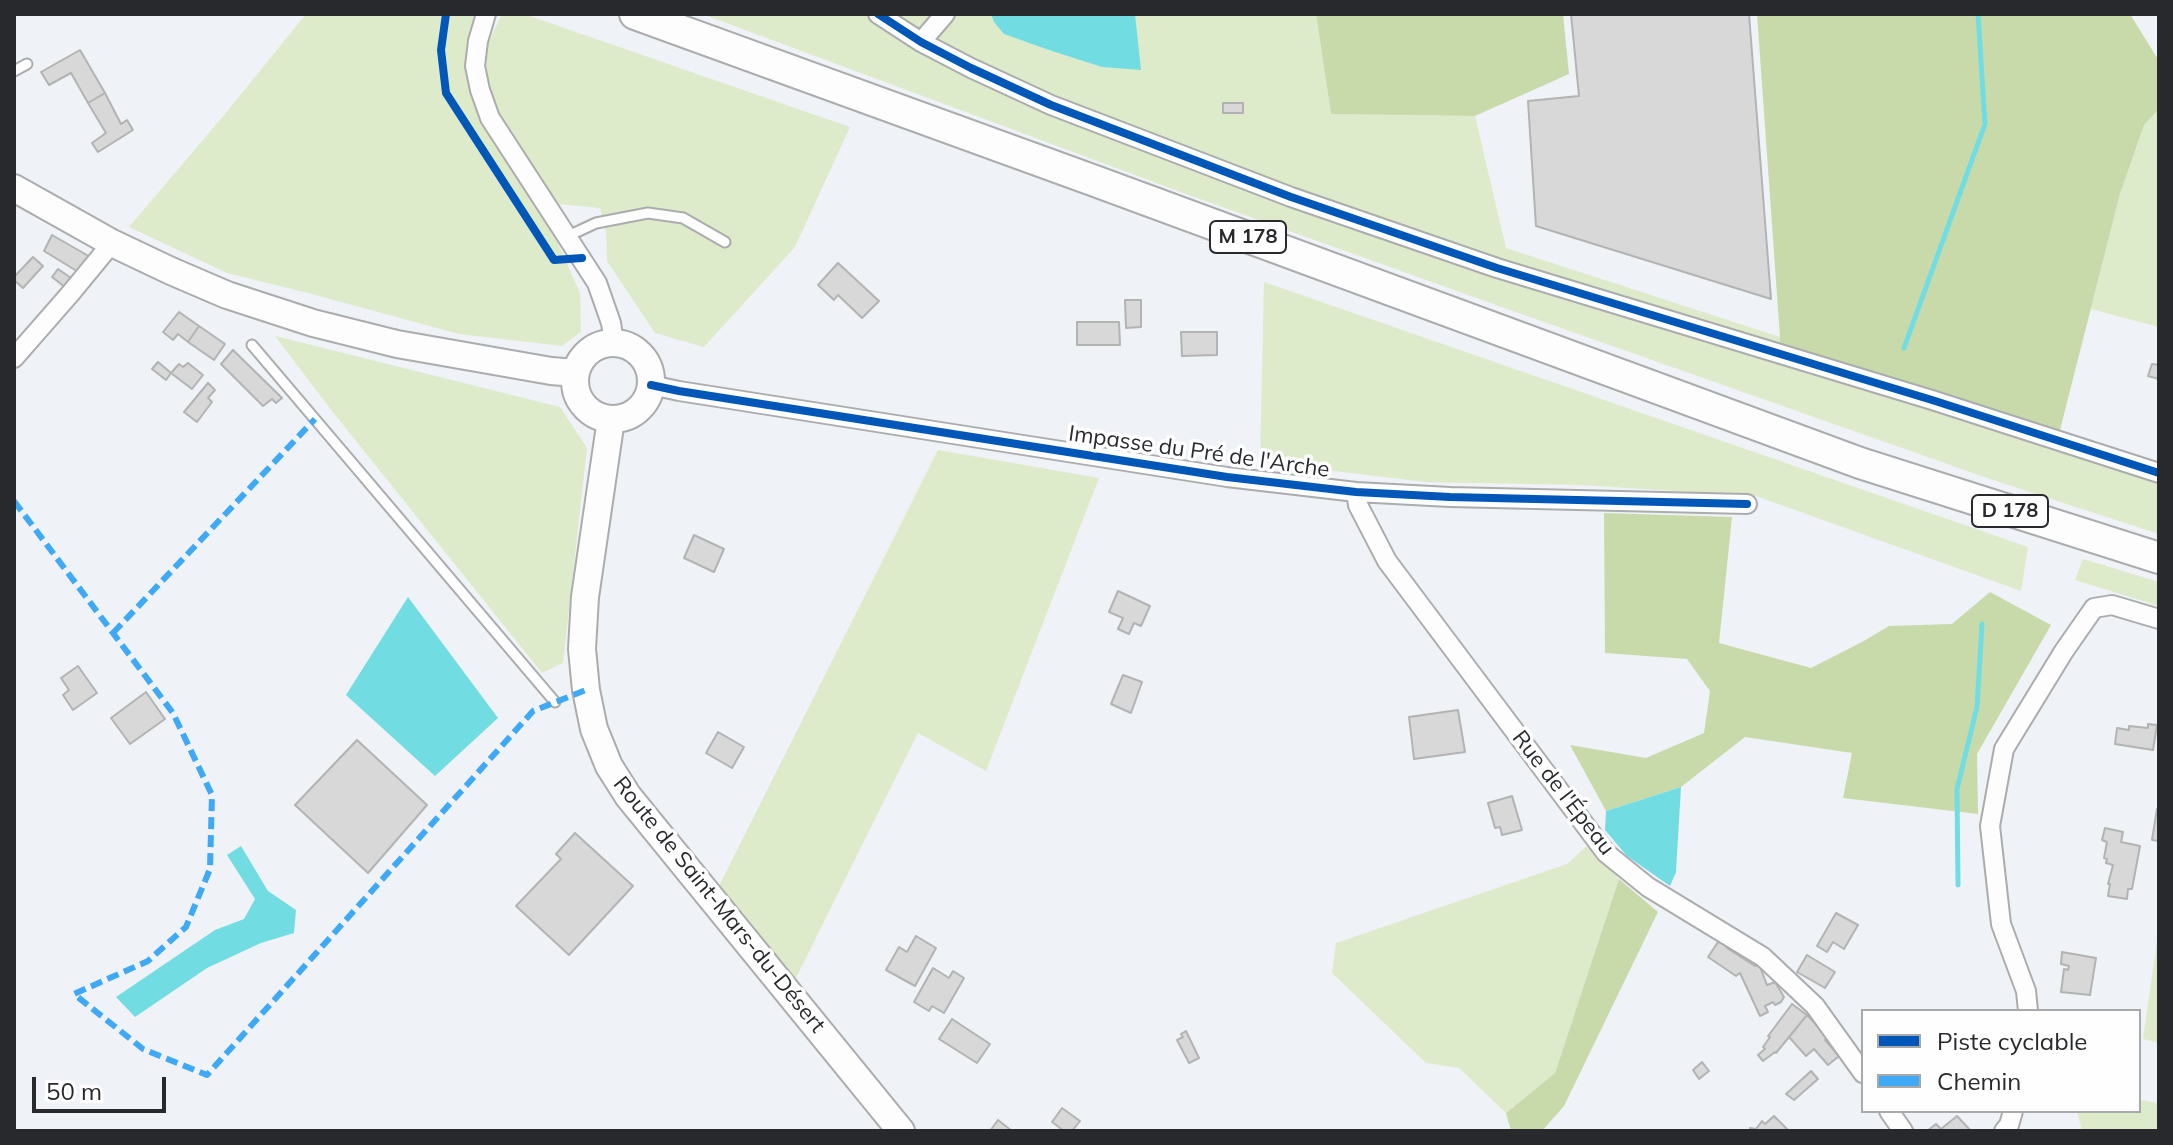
<!DOCTYPE html>
<html>
<head>
<meta charset="utf-8">
<style>
  body { margin:0 }
  #map { position:relative; width:2173px; height:1145px; overflow:hidden; background:#eff2f6; font-family:Mulish,sans-serif }
  canvas { display:block }
  .frame { position:absolute; inset:0; border:16px solid #27292c; pointer-events:none }
  .legend { position:absolute; left:1861px; top:1009px; width:280px; height:104px; box-sizing:border-box; background:#fefefe; border:2px solid #a8a9aa; margin:0; padding:10px 14px; list-style:none; font-size:24px; color:#27292c }
  .legend li { display:flex; align-items:center; gap:16px; height:40px }
  .legend b { width:40px; border:2px solid #a8a9aa }
  .scale { position:absolute; left:32px; top:1077px; width:134px; height:36px; box-sizing:border-box; border:4px solid #27292c; border-top:0; padding-left:10px; font-size:24px; line-height:28px; white-space:nowrap; color:#27292c; -webkit-text-stroke:6px #fefefe; paint-order:stroke }
</style>
</head>
<body>
<div id="map">
<canvas width="2173" height="1145"></canvas>
<div class="frame"></div>
<ul class="legend">
<li><b style="height:10px;background:#0057b8"></b>Piste cyclable</li>
<li><b style="height:10px;background:#3fa9f5"></b>Chemin</li>
</ul>
<div class="scale">50 m</div>
</div>
<script>
const g = document.querySelector('canvas').getContext('2d');
g.lineJoin = 'round';
function fillPath(path, color) { g.fillStyle = color; g.fill(path, 'evenodd'); }
const poly = rows => new Path2D(rows.map(r => 'M' + r).join(''));
function stroke(path, color, width, dash) { g.strokeStyle = color; g.lineWidth = width; g.lineCap = dash ? 'butt' : 'round'; g.setLineDash(dash || []); g.stroke(path); }
function write(font, color, halo, rows, align = 'center') {
  g.font = font + ' Mulish,sans-serif'; g.lineWidth = 7; g.setLineDash([]); g.textBaseline = 'middle'; g.strokeStyle = halo; g.fillStyle = color; for (const [text, x, y, turn = 0] of rows) {
    g.save(); g.translate(x, y); g.rotate((+turn || 0) * Math.PI / 180); g.textAlign = isNaN(turn) ? turn : align; if (halo) g.strokeText(text, 0, 0); g.fillText(text, 0, 0); g.restore();
  }
}
const green = poly([
  [306,14,474,14,466,56,466,72,473,103,491,138,556,239,580,293,581,332,562,346,459,334,308,293,227,273,129,227,225,114],
  [502,14,524,14,850,127,795,247,704,347,655,333,607,261,606,233,600,208,558,204,497,114,488,87,485,63,488,43],
  [702,14,1316,14,1331,114,1475,116,1506,248,1780,337,1779,346,2159,464,2159,534,1990,479,1510,310,1186,194],
  [2159,109,2159,327,2091,309,2120,194,2144,125],
  [1264,282,2028,547,2021,591,1756,496,1579,485,1425,482,1260,462],
  [275,336,560,407,587,448,563,663,542,673,332,411],
  [938,450,1099,478,986,771,918,733,795,980,718,888],
  [2083,559,2159,582,2159,606,2075,580],
  [1588,845,1619,879,1555,1073,1506,1113,1459,1068,1426,1063,1332,973,1336,943,1567,864],
  [2159,927,2159,1043,2143,1039],
  [2139,1100,2159,1103,2159,1131,2082,1131,2077,1111,2139,1111]
]);
const forest = poly([
  [1316,14,1563,14,1569,74,1475,116,1331,114],
  [1757,14,2130,14,2159,61,2159,109,2144,125,2120,194,2059,434,1779,346,1780,337],
  [1604,513,1732,517,1719,643,1811,668,1862,642,1889,626,1952,624,1990,592,2051,625,1977,754,1978,814,1843,798,1852,753,1745,737,1681,787,1606,811,1570,745,1646,758,1704,733,1710,691,1687,659,1605,653],
  [1619,879,1658,912,1564,1106,1542,1131,1511,1131,1506,1113,1555,1073]
]);
const water = poly([
  [991,14,1135,14,1141,70,1102,67,1049,50,1004,34,994,22],
  [408,597,498,718,435,776,346,695],
  [1681,787,1676,872,1670,886,1627,856,1605,830,1606,811],
  [241,846,268,891,296,910,294,933,261,943,207,968,135,1017,116,997,215,930,244,919,255,899,227,855]
]);
const stream = poly([
  [1904,348,1985,124,1978,14],
  [1958,885,1957,789,1977,707,1982,624]
]);
const building = poly([
  [1571,14,1749,14,1771,299,1536,226,1528,101,1579,96,1571,14],
  [80,50,105,93,88,103,71,73,49,85,41,72,80,50],
  [105,93,121,124,127,120,133,130,98,152,92,143,106,133,88,103,105,93],
  [1223,103,1243,103,1243,113,1223,113,1223,103],
  [52,235,92,258,80,273,44,251,52,235],
  [33,257,43,266,23,288,14,280,14,277,33,257],
  [838,263,879,301,862,318,838,295,834,300,818,285,838,263],
  [58,269,74,280,66,288,52,277,58,269],
  [1125,300,1141,300,1141,327,1126,328,1125,300],
  [179,312,199,326,188,342,178,334,173,340,163,332,179,312],
  [1077,322,1119,322,1120,345,1077,345,1077,322],
  [199,326,225,344,214,360,188,342,199,326],
  [1181,332,1217,332,1217,355,1182,356,1181,332],
  [233,350,282,398,276,403,272,399,263,406,221,364,233,350],
  [158,362,171,373,166,380,152,369,158,362],
  [188,363,203,375,192,389,171,373,179,364,183,367,188,363],
  [2152,364,2159,365,2159,379,2148,376,2152,364],
  [208,383,215,390,208,398,212,402,197,422,184,412,208,383],
  [694,535,724,549,714,572,684,558,694,535],
  [1118,591,1150,606,1141,626,1134,623,1129,634,1118,629,1123,618,1109,612,1118,591],
  [78,666,97,693,73,710,63,695,69,690,61,678,78,666],
  [1123,675,1142,682,1131,713,1111,704,1123,675],
  [146,692,165,719,130,744,111,718,146,692],
  [1458,710,1465,752,1414,759,1409,717,1458,710],
  [2148,724,2157,725,2153,750,2115,744,2117,728,2129,730,2129,726,2148,728,2148,724],
  [718,732,744,747,732,768,706,753,718,732],
  [357,740,427,805,368,873,295,805,357,740],
  [1512,796,1522,830,1502,835,1500,827,1495,828,1488,803,1512,796],
  [2157,809,2159,809,2159,841,2152,840,2157,809],
  [2105,828,2123,832,2121,842,2140,846,2132,889,2128,889,2127,899,2108,896,2110,884,2108,884,2113,865,2106,863,2107,859,2104,858,2107,842,2102,840,2105,828],
  [575,833,633,886,569,955,516,906,561,859,556,854,575,833],
  [1836,913,1858,925,1844,949,1833,942,1827,952,1817,946,1836,913],
  [916,936,936,948,915,986,886,970,899,947,907,952,916,936],
  [1718,942,1725,943,1727,948,1755,966,1759,964,1767,985,1775,982,1784,997,1781,1002,1775,1005,1773,1002,1765,1006,1768,1012,1760,1016,1740,973,1736,976,1708,957,1718,942],
  [2062,952,2096,958,2090,995,2061,992,2064,969,2068,970,2069,966,2061,964,2062,952],
  [1807,955,1835,972,1825,988,1797,972,1807,955],
  [933,968,949,978,953,971,964,978,944,1013,932,1006,929,1011,914,1002,933,968],
  [1792,1004,1807,1015,1776,1053,1775,1052,1763,1061,1758,1055,1765,1049,1763,1047,1770,1037,1768,1036,1792,1004],
  [1807,1015,1828,1037,1825,1040,1839,1056,1828,1065,1814,1049,1806,1056,1789,1037,1807,1015],
  [952,1019,990,1044,977,1063,939,1039,952,1019],
  [1186,1031,1199,1058,1189,1063,1177,1040,1183,1037,1181,1034,1186,1031],
  [1702,1062,1709,1071,1699,1079,1693,1070,1702,1062],
  [1811,1071,1818,1079,1794,1100,1786,1094,1811,1071],
  [1062,1108,1080,1121,1072,1131,1064,1131,1052,1122,1062,1108],
  [1774,1116,1789,1131,1750,1131,1750,1128,1756,1129,1762,1121,1765,1124,1774,1116],
  [1957,1116,1971,1131,1927,1131,1936,1124,1941,1129,1957,1116],
  [998,1120,1012,1131,990,1131,998,1120]
]);
const lane = poly([
  [14,71,27,64],
  [568,236,596,223,648,213,683,218,725,242],
  [252,345,555,702]
]);
const street = poly([
  [486,14,478,41,475,66,480,90,490,118,597,283,611,323,614,343],
  [878,14,921,42,971,68,1051,105,1291,197,1497,268,1932,400,2159,473],
  [921,42,945,14],
  [14,358,70,294,112,243],
  [651,385,679,391,1227,477,1356,492,1450,497,1747,504],
  [1356,492,1358,505,1387,561,1606,853,1648,887,1763,957,1815,1006,1863,1073],
  [2028,1011,2026,991,2001,924,1990,826,2004,749,2064,651,2094,608,2112,605,2159,619],
  [1889,1111,1903,1131],
  [2004,1131,2009,1125,2013,1111]
]);
const secondary = poly([
  [14,188,112,243,171,271,227,295,313,323,397,344,551,371,576,373],
  '575 381a38 38 0 1 1 76 0a38 38 0 1 1-76 0Z',
  [611,419,585,597,582,649,586,690,594,729,609,766,628,796,901,1131]
]);
const primary = poly([
  [635,14,1095,181,1860,463,2159,558]
]);
const quiet = poly([
  [14,501,173,713,212,795,210,869,186,927,148,961,74,994,143,1049,207,1075,533,711,586,690],
  [113,633,315,419]
]);
const cycleway = poly([
  [446,14,441,50,446,93,554,260,582,258],
  [878,14,921,42,971,68,1051,105,1291,197,1497,268,1932,400,2159,473],
  [651,385,679,391,1227,477,1356,492,1450,497,1747,504]
]);
const shields = [
  [1248,237,76],
  [2010,511,76]
];
const shieldNames = [
  ["M 178",1248,237],
  ["D 178",2010,511]
];
const streetNames = [
  ["Impasse du Pré de l'Arche",1199,452,8],
  ["Rue de l'Épeau",1563,793,52],
  ["Route de Saint-Mars-du-Désert",719,905,51]
];
fillPath(green, '#deebcb');
fillPath(forest, '#c9daaa');
fillPath(water, '#72dce3');
stroke(stream, '#72dce3', 5);
fillPath(building, '#d8d8d9');
stroke(building, '#b2b3b3', 2);
stroke(lane, '#aaacae', 13);
stroke(street, '#aaacae', 22);
stroke(secondary, '#aaacae', 30);
stroke(primary, '#aaacae', 34);
stroke(lane, '#fdfdfe', 9);
stroke(street, '#fdfdfe', 18);
stroke(secondary, '#fdfdfe', 26);
stroke(primary, '#fdfdfe', 30);
stroke(quiet, '#3fa9f5', 6, [12, 6]);
stroke(cycleway, '#0057b8', 8);
for (const [x, y, w] of shields) { const box = new Path2D(); box.roundRect(x - w / 2, y - 16, w, 32, 6); g.fillStyle = '#fefefe'; g.fill(box); stroke(box, '#27292c', 2); }
write('bold 20px', '#27292c', null, shieldNames);
write('22px', '#27292c', '#fefefe', streetNames);
</script>
</body>
</html>
